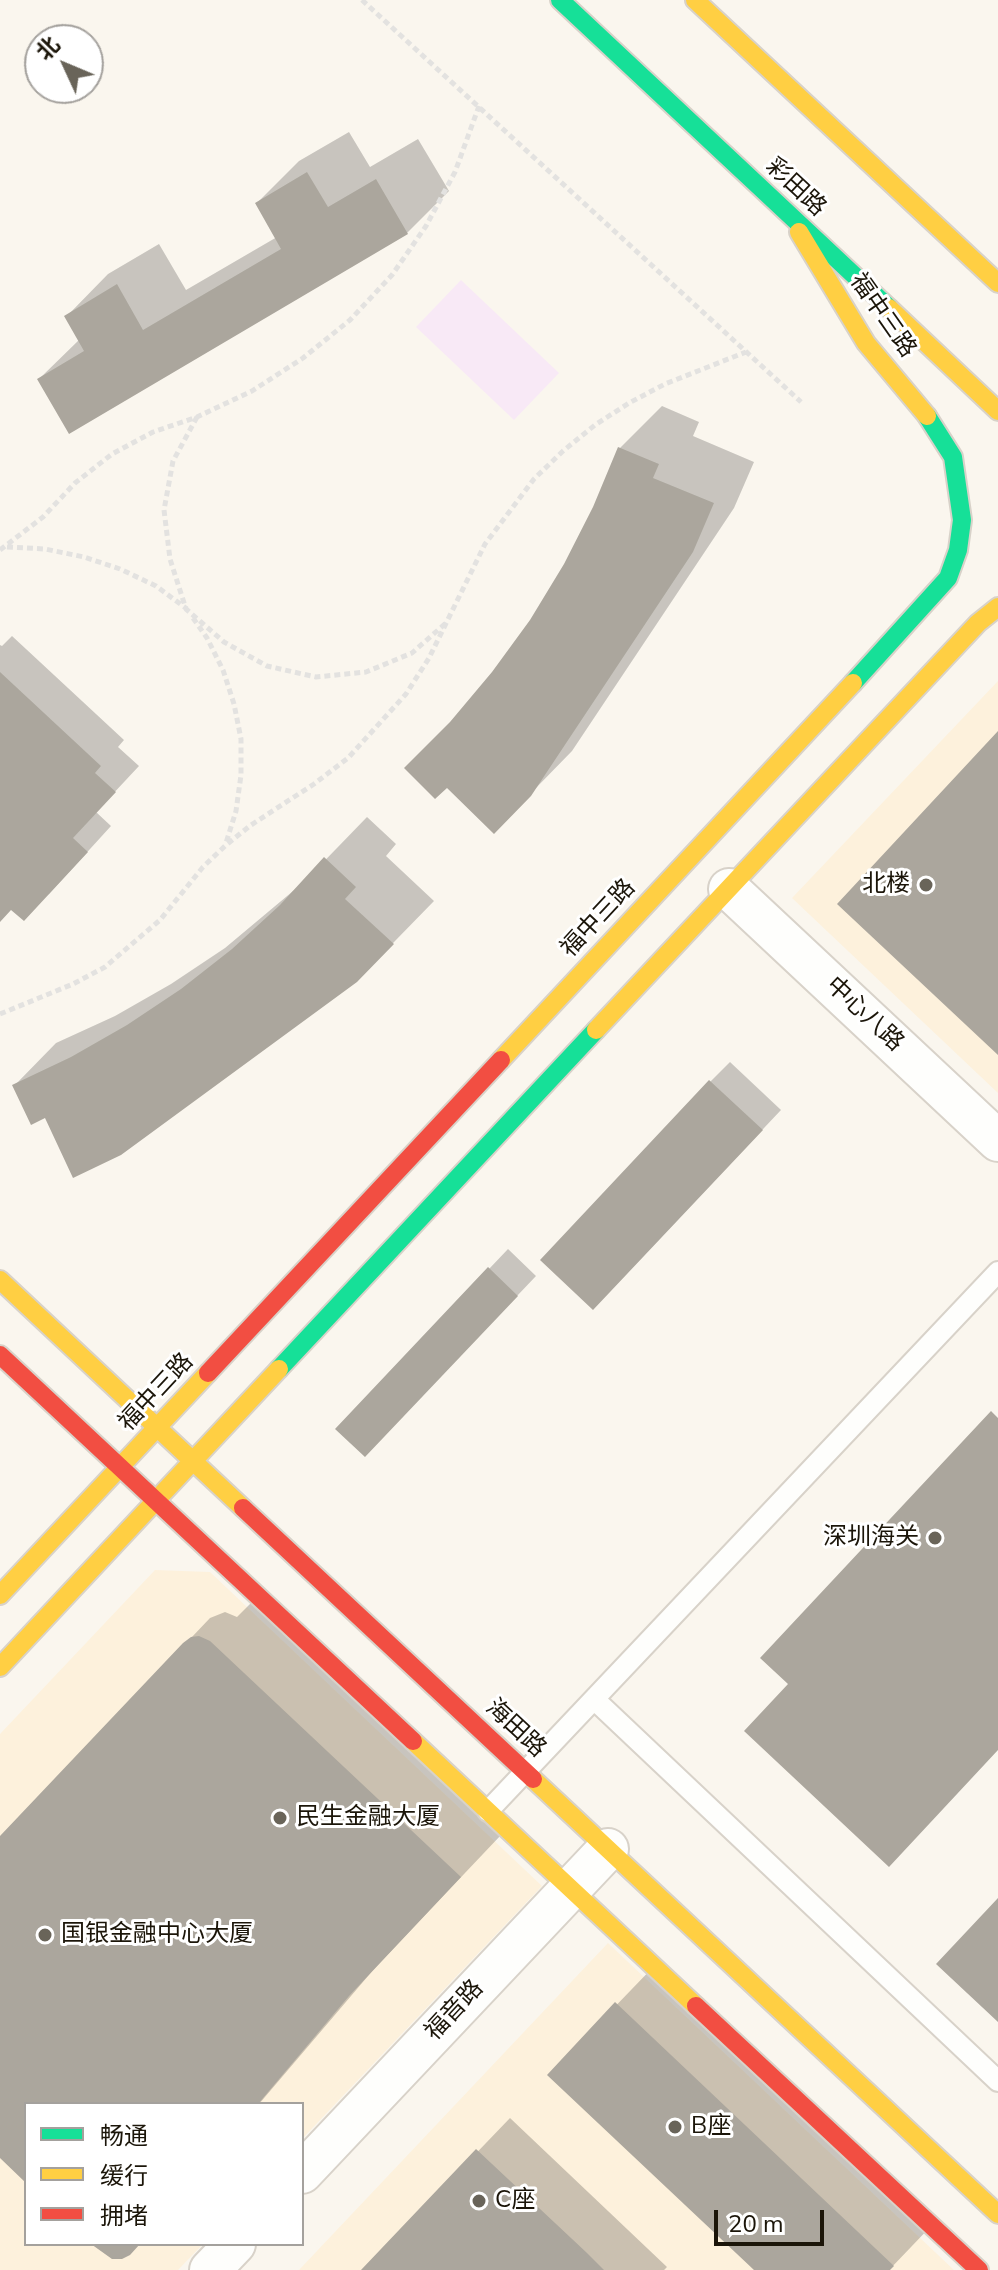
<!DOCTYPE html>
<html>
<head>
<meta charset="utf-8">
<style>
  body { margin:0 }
  #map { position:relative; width:998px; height:2270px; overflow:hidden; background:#faf6ee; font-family:"Nunito Sans","Noto Sans SC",sans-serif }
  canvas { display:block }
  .legend { position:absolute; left:24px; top:2102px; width:280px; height:144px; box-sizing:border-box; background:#fff; border:2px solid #a4a19d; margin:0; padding:10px 14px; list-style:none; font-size:24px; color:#1b1509 }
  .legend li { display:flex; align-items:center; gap:16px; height:40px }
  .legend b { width:40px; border:2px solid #a4a19d }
  .north { position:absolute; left:24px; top:24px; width:80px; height:80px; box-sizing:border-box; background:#fff; border:2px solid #a4a19d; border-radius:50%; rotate:314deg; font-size:22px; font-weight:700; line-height:32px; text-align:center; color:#1b1509 }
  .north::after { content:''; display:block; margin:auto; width:28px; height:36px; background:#696459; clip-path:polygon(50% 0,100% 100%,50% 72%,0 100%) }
  .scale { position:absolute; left:714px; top:2210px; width:110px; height:36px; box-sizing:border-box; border:4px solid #1b1509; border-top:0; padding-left:10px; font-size:24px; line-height:28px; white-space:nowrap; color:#1b1509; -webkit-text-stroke:6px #fff; paint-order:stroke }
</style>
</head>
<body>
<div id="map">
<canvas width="998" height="2270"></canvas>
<ul class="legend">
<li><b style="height:10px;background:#16e098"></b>畅通</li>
<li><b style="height:10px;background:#ffcf43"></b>缓行</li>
<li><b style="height:10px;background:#f24e42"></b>拥堵</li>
</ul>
<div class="north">北</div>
<div class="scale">20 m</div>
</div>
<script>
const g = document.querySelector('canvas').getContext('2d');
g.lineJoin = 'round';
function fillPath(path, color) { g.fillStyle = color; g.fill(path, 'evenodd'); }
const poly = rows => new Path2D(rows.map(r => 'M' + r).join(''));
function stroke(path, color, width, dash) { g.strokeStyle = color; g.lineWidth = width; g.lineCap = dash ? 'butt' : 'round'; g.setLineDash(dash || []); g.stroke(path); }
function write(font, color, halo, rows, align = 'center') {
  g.font = font + ' "Nunito Sans","Noto Sans SC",sans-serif'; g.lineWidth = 6; g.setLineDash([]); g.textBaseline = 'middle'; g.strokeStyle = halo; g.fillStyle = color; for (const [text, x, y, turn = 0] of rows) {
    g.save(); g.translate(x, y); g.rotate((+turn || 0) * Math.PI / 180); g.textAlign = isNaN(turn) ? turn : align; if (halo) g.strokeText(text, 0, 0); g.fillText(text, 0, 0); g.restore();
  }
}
const built = poly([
  [998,681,998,1093,792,898],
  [155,1570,210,1572,542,1886,302,2139,302,2104,26,2104,26,2244,203,2244,178,2270,0,2270,0,1734],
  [608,1943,954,2270,299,2270]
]);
const green = poly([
  [461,280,559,373,514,420,416,327]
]);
const shadow = poly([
  [349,132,370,167,418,139,449,191,407,233,39,379,80,339,67,316,108,274,159,244,186,290,277,237,257,203,299,161],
  [662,406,699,422,693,436,754,462,734,508,572,751,494,831,452,722,494,673,532,621,566,565,595,508,620,448],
  [12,636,124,740,118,747,139,766,96,812,111,826,49,894,12,908,0,920,0,645,2,646],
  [367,817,396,844,386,856,434,901,356,981,46,1115,15,1085,56,1043,115,1016,171,984,225,948,305,881],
  [730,1062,781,1110,613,1288,710,1082],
  [508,1249,536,1276,385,1435,489,1269],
  [253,1601,501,1835,374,1969,259,2104,26,2104,26,2179,0,2155,0,1839,210,1618,225,1612,237,1617],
  [658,1962,934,2223,889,2270,756,2270,550,2074],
  [510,2118,667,2267,664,2270,364,2270]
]);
const building = poly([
  [307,172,328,207,376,179,408,234,69,434,37,379,84,351,64,316,117,284,143,330,281,249,255,203],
  [618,447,659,464,653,478,714,503,693,552,531,796,494,834,447,788,435,799,404,768,450,722,492,672,530,620,564,564,593,507],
  [0,672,101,766,95,773,116,792,73,838,88,852,24,921,11,910,0,922],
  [998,731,998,1055,837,904],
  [324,857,356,887,345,899,394,944,357,982,121,1155,73,1178,45,1118,31,1125,12,1085,71,1057,127,1025,181,989,232,949,280,905],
  [709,1080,763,1130,593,1310,540,1260],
  [488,1267,518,1296,365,1457,335,1429],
  [991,1411,998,1418,998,1750,889,1867,744,1731,788,1684,760,1658],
  [199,1636,210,1641,461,1877,349,1996,258,2104,26,2104,26,2183,0,2158,0,1836,183,1643,191,1637],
  [998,1898,998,2022,936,1964],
  [615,2002,894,2266,890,2270,754,2270,547,2075],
  [476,2149,587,2253,604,2270,361,2270],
  [91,2244,140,2244,130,2255,122,2259,112,2259]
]);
const path = poly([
  [362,0,801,402],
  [197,417,173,461,164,510,170,559,186,609,224,642,267,666,316,677,366,672,412,653,446,623],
  [7,547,45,549,84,557,120,569,156,586,187,609],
  [0,550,43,517,75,483,112,454,153,432,197,417,252,391,303,358,350,320,392,275,426,226,455,172,479,106],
  [193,618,207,638,223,670,234,704,241,739,241,775,236,811,226,843],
  [0,1014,73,984,105,967,160,920,203,867,226,845,251,825,314,784,348,758,406,694,429,658,485,544,534,479,563,451,595,425,629,403,665,384,746,352]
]);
const lane = poly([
  [594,1699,998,2081],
  [488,1811,998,1272]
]);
const street = poly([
  [729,889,998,1141],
  [302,2173,608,1849],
  [210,2270,235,2244]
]);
const fast = poly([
  [560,0,889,308],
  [853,683,948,578,958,550,962,520,953,457,927,416],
  [279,1369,596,1030]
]);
const slow = poly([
  [695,0,998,283],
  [799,232,866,343,927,416],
  [889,308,998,411],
  [596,1030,978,623,998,607],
  [501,1060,853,683],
  [0,1280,243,1508],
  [0,1595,208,1373],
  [0,1667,279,1369],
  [413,1741,696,2006],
  [533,1779,998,2214]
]);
const jam = poly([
  [0,1355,413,1741],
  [208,1373,501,1060],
  [243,1508,533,1779],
  [696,2006,979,2270]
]);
const markers = [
  [926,885,8,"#696459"],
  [935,1538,8,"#696459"],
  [280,1818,8,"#696459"],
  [45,1935,8,"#696459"],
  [675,2127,8,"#696459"],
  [479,2201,8,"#696459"]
];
const streetNames = [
  ["彩田路",795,188,43],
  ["福中三路",882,316,55],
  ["福中三路",599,919,-47],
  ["中心八路",864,1015,43],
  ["福中三路",157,1393,-47],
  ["海田路",515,1729,43],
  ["福音路",455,2011,-47]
];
const poiNames = [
  ["北楼",910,885,"right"],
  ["深圳海关",919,1538,"right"],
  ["民生金融大厦",296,1818],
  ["国银金融中心大厦",61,1935],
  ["B座",691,2127],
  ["C座",495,2201]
];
fillPath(built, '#fdf1dc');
fillPath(green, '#f8e9f6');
fillPath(shadow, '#0003');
fillPath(building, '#aba69d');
stroke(lane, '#d8d2c9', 24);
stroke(street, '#d8d2c9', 44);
stroke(fast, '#d8d2c9', 22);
stroke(slow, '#d8d2c9', 22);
stroke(jam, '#d8d2c9', 22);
stroke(path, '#e3e2e0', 5, [6, 4]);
stroke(lane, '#fefefc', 20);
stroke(street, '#fefefc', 40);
stroke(fast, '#16e098', 18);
stroke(slow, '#ffcf43', 18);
stroke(jam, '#f24e42', 18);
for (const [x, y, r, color] of markers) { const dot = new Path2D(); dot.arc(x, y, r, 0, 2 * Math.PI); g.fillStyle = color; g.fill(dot); stroke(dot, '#fff', 3); }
write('24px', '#1b1509', '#fff', streetNames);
write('24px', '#1b1509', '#fff', poiNames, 'left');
</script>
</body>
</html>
